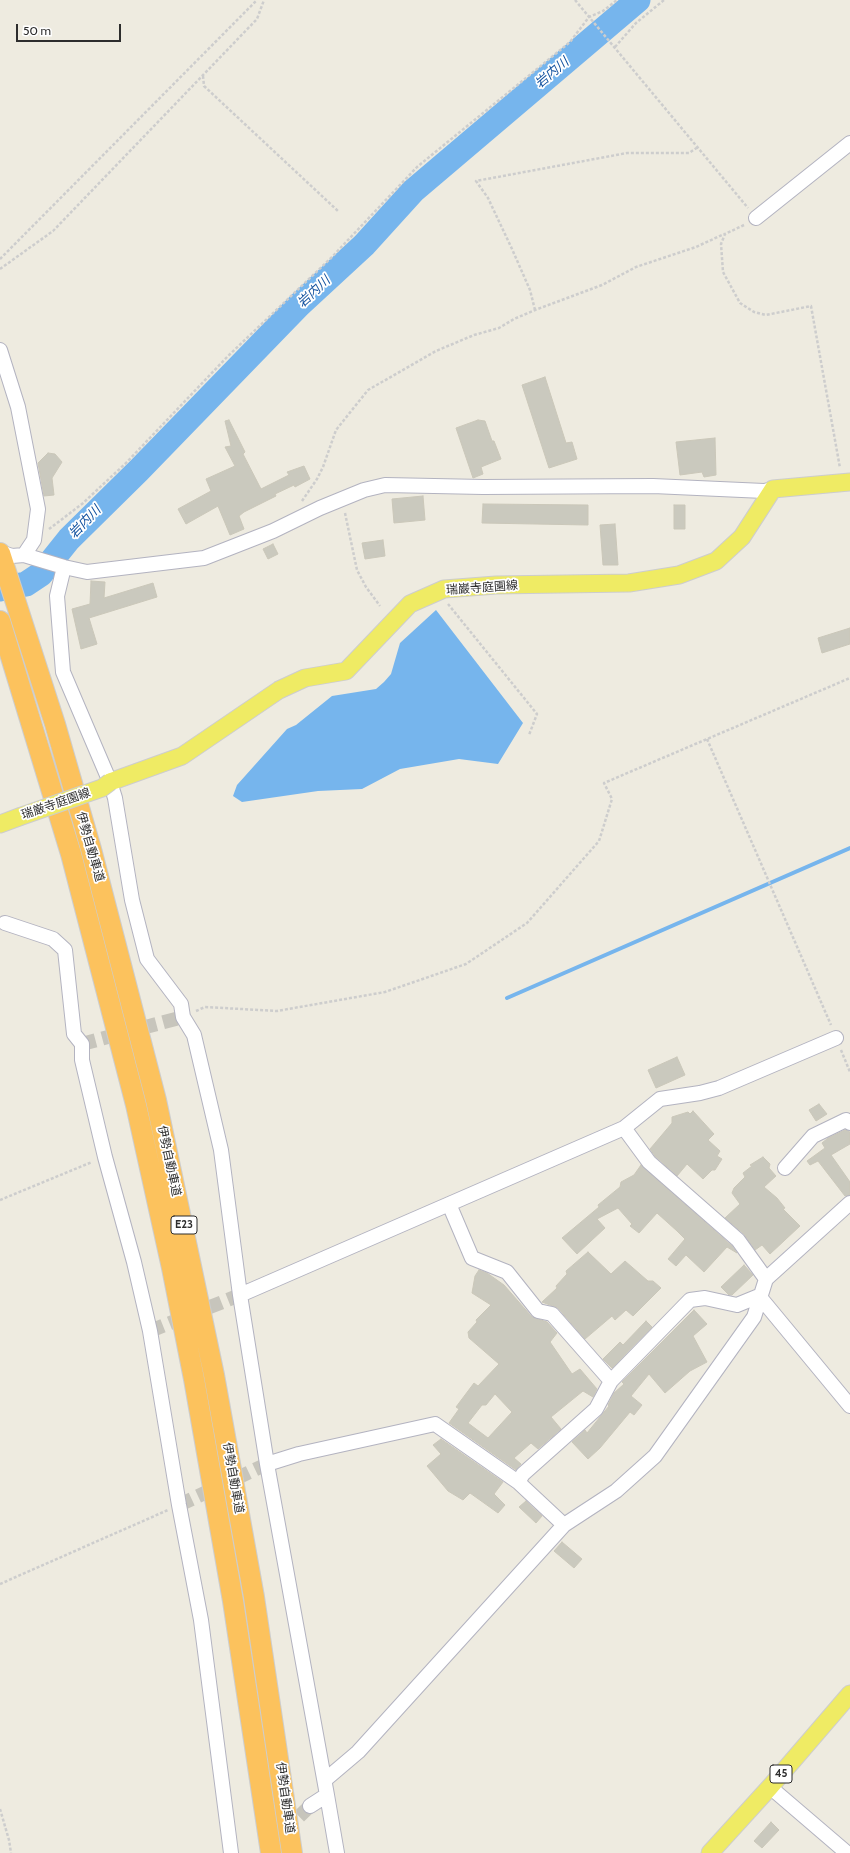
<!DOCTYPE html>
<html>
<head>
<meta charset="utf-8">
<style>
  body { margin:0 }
  #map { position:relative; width:850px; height:1853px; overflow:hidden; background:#eeebe0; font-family:Cabin,sans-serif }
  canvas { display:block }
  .scale { position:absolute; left:16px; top:24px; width:105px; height:18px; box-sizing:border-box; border:2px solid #2d2d2d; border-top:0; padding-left:5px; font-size:12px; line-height:14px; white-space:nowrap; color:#2d2d2d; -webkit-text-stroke:3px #fff; paint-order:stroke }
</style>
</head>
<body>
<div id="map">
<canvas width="850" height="1853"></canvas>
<div class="scale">50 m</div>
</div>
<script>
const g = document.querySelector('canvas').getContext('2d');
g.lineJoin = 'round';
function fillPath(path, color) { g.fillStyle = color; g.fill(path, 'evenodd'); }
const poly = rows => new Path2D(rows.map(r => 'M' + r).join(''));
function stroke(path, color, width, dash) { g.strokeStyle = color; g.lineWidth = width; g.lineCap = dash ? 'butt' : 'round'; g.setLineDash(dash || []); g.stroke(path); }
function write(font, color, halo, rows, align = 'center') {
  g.font = font + ' Cabin,"Noto Sans JP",sans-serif'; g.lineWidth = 3.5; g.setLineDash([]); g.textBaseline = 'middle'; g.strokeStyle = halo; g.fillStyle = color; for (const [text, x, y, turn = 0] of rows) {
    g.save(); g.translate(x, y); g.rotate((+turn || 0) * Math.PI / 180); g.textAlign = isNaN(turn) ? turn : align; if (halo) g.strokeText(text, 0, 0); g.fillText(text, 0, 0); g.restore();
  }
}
const water = poly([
  [436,610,523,723,498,764,459,759,400,769,362,789,318,791,242,802,233,796,237,785,287,729,296,725,332,696,376,689,384,682,391,674,400,643]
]);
const stream = poly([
  [507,998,850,848]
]);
const river = poly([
  [0,589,26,584,41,574,69,539,139,470,299,305,364,245,413,191,638,0]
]);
const building = poly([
  [545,377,566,443,572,442,577,459,549,468,522,385,545,377],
  [229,420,245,452,243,454,261,489,289,475,287,472,304,466,310,479,295,487,294,485,275,494,276,496,244,512,239,516,244,529,230,535,218,506,186,524,178,509,211,491,206,479,235,466,225,447,231,446,225,421,229,420],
  [478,420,485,421,492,441,494,441,501,459,481,467,483,474,473,478,456,428,478,420],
  [715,438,716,475,704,477,702,472,680,475,676,442,715,438],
  [48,453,55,454,62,462,52,478,54,495,44,496,38,463,48,453],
  [423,496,425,520,394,523,392,499,423,496],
  [483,504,588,505,588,525,482,523,483,504],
  [674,505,685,505,685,529,674,529,674,505],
  [615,524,618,565,603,565,600,525,615,524],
  [383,540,385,556,365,559,362,543,383,540],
  [273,544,278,554,268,559,263,549,273,544],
  [91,581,105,582,104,598,153,583,157,597,89,618,97,644,81,649,72,609,90,604,91,581],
  [850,628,850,644,822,653,818,638,850,628],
  [677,1057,685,1075,656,1088,648,1070,677,1057],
  [819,1104,827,1114,816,1121,809,1110,819,1104],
  [693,1111,714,1134,708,1140,720,1151,717,1156,722,1159,715,1170,712,1170,703,1179,687,1164,677,1176,655,1156,650,1149,672,1123,672,1117,688,1112,690,1114,693,1111],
  [845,1130,850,1132,850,1144,831,1155,850,1182,850,1195,845,1196,818,1161,810,1165,807,1161,825,1148,822,1143,828,1138,845,1130],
  [763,1157,770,1164,769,1168,776,1176,764,1187,777,1198,785,1208,783,1209,800,1226,770,1254,762,1245,755,1250,744,1234,725,1218,740,1204,732,1193,734,1188,745,1177,743,1173,752,1166,750,1165,763,1157],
  [641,1165,732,1246,737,1253,727,1247,704,1272,686,1255,676,1266,668,1259,685,1239,677,1231,657,1213,639,1233,630,1226,632,1224,618,1208,597,1219,605,1228,577,1254,562,1238,599,1207,598,1205,620,1187,621,1182,634,1175,641,1165],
  [588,1252,611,1274,625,1261,648,1281,653,1281,661,1288,633,1316,626,1310,615,1320,612,1316,585,1339,558,1308,542,1302,557,1288,556,1286,567,1274,566,1271,588,1252],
  [744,1265,753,1275,732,1295,729,1295,721,1287,744,1265],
  [479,1270,487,1273,504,1285,532,1317,547,1322,557,1333,550,1342,572,1374,580,1369,597,1389,593,1397,583,1391,551,1417,561,1429,538,1449,531,1443,514,1458,521,1464,516,1470,449,1423,459,1409,456,1407,474,1383,478,1386,499,1364,469,1338,468,1332,477,1322,476,1320,491,1305,472,1293,475,1276,479,1270],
  [495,1394,512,1412,488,1438,468,1423,482,1405,486,1405,495,1394],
  [694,1310,707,1324,693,1336,707,1362,690,1371,665,1393,649,1374,631,1396,642,1405,634,1415,630,1412,600,1448,588,1459,572,1442,585,1430,587,1433,609,1406,608,1405,614,1393,624,1384,622,1382,694,1310],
  [646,1321,652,1327,612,1368,603,1359,620,1342,623,1345,646,1321],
  [441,1439,503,1482,494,1494,505,1505,498,1513,470,1493,463,1500,448,1491,427,1466,441,1454,433,1445,441,1439],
  [526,1501,542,1516,536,1523,519,1507,526,1501],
  [562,1542,582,1559,574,1568,554,1551,562,1542],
  [771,1822,779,1830,762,1848,754,1841,771,1822]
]);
const minorTunnel = poly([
  [82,1044,183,1017],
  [150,1331,240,1295],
  [179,1505,267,1464],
  [284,1831,310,1806]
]);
const path = poly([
  [575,0,748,208],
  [615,47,636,23,664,0],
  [203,76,204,86,338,211],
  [744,225,725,234,721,244,723,272,740,303,754,312,766,315,811,306,840,468],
  [0,259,257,0],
  [0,269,53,231,257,19,264,0],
  [535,310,530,290,512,249,488,198,476,181,627,153,689,153,698,147],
  [302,501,317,479,323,467,336,430,368,390,436,351,474,335,499,328,514,319,535,310,602,285,636,267,696,247,724,234],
  [345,513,357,570,366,587,380,606],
  [49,529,82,504,126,463,228,356,331,258,417,167,570,42,589,17,603,11,617,0],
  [448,604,537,714,529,735],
  [707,739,831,1025],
  [196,1011,205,1007,277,1011,385,992,466,964,527,923,599,841,612,799,604,783,850,678],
  [841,1050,850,1072],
  [0,1200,92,1162],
  [0,1584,168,1510],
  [0,1809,9,1840,11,1853]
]);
const minor = poly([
  [756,218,850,143],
  [0,350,18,407,38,509,34,540,24,555],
  [0,552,12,556,24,555,64,567,87,572,204,558,273,531,320,508,364,490,385,485,483,487,653,486,764,491,773,489],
  [64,567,57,596,63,672,110,782,115,798,132,900,147,959,181,1004,183,1017,194,1035,221,1150,240,1295,267,1464,327,1795,310,1806],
  [5,923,53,939,65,950,74,1034,82,1044,82,1060,105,1157,134,1262,150,1331,179,1505,201,1620,231,1853],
  [624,1128,649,1162,738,1240,766,1279],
  [785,1168,813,1136,846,1120,850,1123],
  [449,1204,472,1258,507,1272,538,1311,552,1314,611,1381],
  [240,1295,624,1128,660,1099,700,1093,719,1088,836,1038],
  [759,1296,850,1406],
  [267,1464,299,1454,435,1424,518,1482,564,1525],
  [518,1482,523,1474,596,1409,611,1381,690,1300,705,1298,737,1305,759,1296],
  [325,1780,358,1752,564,1525,616,1491,655,1456,754,1317,766,1279,850,1203],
  [770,1787,847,1853],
  [327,1795,337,1853]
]);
const major = poly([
  [110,782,182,756,279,690,305,678,346,671,410,604,444,589,496,585,629,583,679,575,716,561,742,537,773,489,850,482],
  [0,824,19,817],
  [710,1853,770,1787,850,1694]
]);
const highway = poly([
  [0,553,55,724,91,849,156,1100,214,1375,254,1597,292,1853],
  [0,621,71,854,136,1105,172,1268,194,1379,233,1601,271,1853]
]);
const majorBridge = poly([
  [19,817,102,788,110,782]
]);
const shields = [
  [184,1225,26],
  [781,1774,22]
];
const shieldNames = [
  ["E23",184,1225],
  ["45",781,1774]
];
const streetNames = [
  ["瑞巌寺庭園線",482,588,-4],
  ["瑞厳寺庭園線",56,804,-19],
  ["伊勢自動車道",90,847,74],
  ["伊勢自動車道",169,1161,78],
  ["伊勢自動車道",233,1478,80],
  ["伊勢自動車道",285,1798,82]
];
const waterNames = [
  ["岩内川",552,73,-40],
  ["岩内川",314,292,-43],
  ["岩内川",85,522,-46]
];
fillPath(water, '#76b5ed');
stroke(stream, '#76b5ed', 4);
stroke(river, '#76b5ed', 25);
fillPath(building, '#cac9be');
stroke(building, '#cac7b9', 1);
stroke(minorTunnel, '#c7c5bc', 14, [14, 7]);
stroke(minor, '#b3b3c0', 16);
stroke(major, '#cdcdcd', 19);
stroke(highway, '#cdcdcd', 22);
stroke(path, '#cdcdcd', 2.5, [3, 2]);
stroke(minor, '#fff', 14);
stroke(major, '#efeb64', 17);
stroke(highway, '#fcc25d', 20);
stroke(majorBridge, '#cdcdcd', 19, []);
stroke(majorBridge, '#efeb64', 17);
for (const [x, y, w] of shields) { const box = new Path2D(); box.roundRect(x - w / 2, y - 9, w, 18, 3); g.fillStyle = '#fff'; g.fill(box); stroke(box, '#2d2d2d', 1); }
write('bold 11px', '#2d2d2d', null, shieldNames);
write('12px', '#2d2d2d', '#fff', streetNames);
write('italic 13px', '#10509e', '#fff', waterNames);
</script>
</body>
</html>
